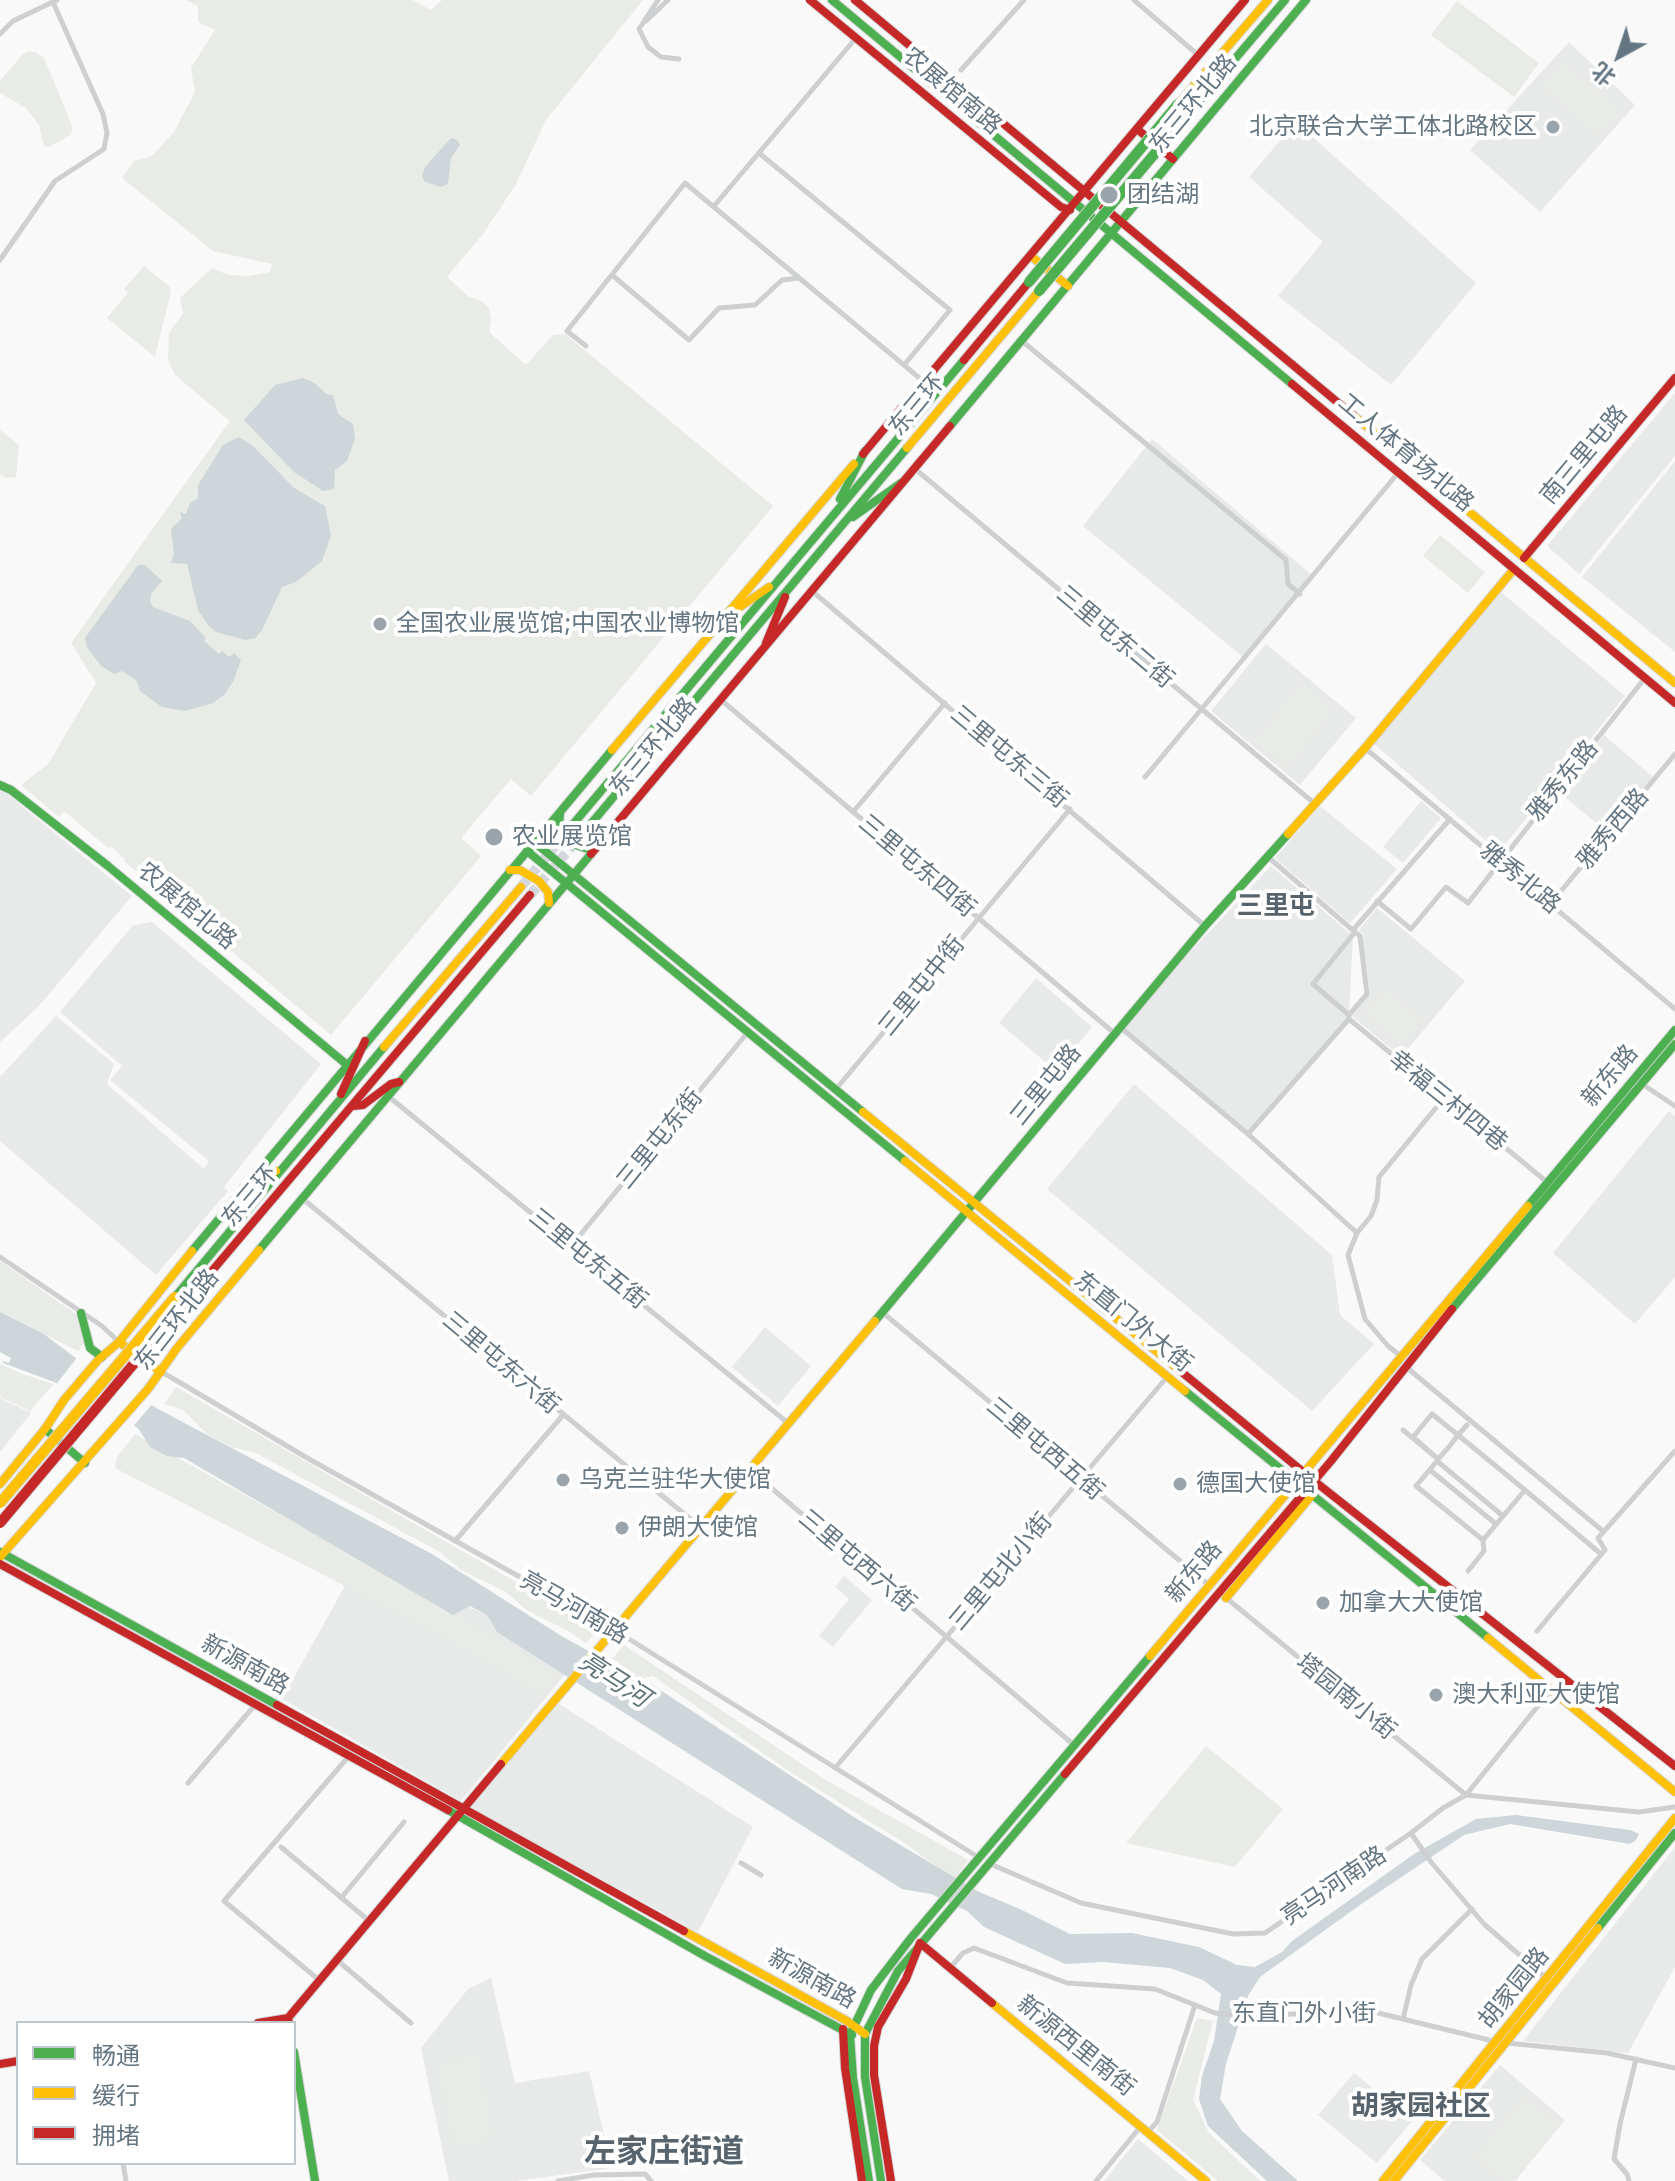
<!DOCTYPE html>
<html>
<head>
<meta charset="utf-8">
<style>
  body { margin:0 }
  #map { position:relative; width:1675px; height:2181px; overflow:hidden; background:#f9f9f9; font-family:Inter,"Noto Sans SC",sans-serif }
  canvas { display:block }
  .legend { position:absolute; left:16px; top:2021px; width:280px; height:144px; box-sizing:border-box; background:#fff; border:2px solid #c1c8cd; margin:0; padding:10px 14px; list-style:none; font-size:24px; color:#657683 }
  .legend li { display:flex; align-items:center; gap:16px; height:40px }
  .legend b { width:40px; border:2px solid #c1c8cd }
  .north { position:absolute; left:1579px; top:16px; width:80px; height:80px; -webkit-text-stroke:6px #fff; paint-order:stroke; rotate:220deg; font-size:22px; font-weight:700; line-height:32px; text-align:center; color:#657683 }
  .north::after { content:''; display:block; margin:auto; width:28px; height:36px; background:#657683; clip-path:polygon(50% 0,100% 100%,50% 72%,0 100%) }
</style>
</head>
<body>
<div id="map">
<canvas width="1675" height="2181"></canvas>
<ul class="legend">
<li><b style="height:10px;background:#4caf50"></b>畅通</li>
<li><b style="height:10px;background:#ffc107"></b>缓行</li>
<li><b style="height:10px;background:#c62828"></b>拥堵</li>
</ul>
<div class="north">北</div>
</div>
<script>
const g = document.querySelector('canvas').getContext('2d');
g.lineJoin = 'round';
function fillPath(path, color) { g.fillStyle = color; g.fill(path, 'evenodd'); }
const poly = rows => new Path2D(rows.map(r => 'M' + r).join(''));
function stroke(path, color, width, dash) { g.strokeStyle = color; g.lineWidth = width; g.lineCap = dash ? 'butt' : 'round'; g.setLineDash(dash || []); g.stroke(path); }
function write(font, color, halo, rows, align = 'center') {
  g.font = font + ' Inter,"Noto Sans SC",sans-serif'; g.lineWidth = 8; g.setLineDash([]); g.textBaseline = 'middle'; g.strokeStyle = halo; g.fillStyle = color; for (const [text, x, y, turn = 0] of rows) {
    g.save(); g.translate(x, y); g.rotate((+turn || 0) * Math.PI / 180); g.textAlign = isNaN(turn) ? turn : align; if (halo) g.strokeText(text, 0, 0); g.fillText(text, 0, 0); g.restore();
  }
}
const built = poly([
  [1569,42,1635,105,1540,212,1470,150],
  [1296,122,1476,283,1391,385,1278,296,1323,242,1249,177],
  [1675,393,1675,456,1579,574,1547,546],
  [1152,439,1311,574,1243,657,1083,526],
  [1675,461,1675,652,1582,577],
  [1501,592,1625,696,1499,852,1374,744],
  [1266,644,1356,718,1300,785,1211,711],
  [1604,735,1653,777,1607,832,1559,792],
  [0,791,7,794,132,896,38,1007,0,1042],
  [1421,801,1441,818,1403,863,1383,847],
  [1320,806,1397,869,1350,923,1275,858],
  [1271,866,1353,936,1349,1015,1248,1134,1120,1027],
  [1377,908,1465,981,1401,1057,1352,1016,1370,994,1362,938,1364,935,1359,930],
  [152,922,321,1064,224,1187,228,1191,156,1275,0,1141,0,1077,56,1016,114,1064,107,1084,204,1169,209,1161,110,1080,122,1066,60,1012,133,925],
  [1036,978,1092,1027,1056,1071,999,1023],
  [1134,1084,1332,1255,1340,1315,1374,1344,1312,1411,1047,1189],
  [1669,1111,1675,1116,1675,1277,1635,1324,1553,1253],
  [765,1327,811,1366,778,1406,732,1367],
  [0,1398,31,1413,0,1452],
  [360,1559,487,1615,497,1632,566,1673,461,1801,282,1699],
  [844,1576,872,1600,833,1647,819,1636,849,1599,835,1587],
  [559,1704,753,1827,698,1932,469,1807],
  [1675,1847,1675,1967,1628,2053,1523,2041],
  [491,1978,515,2083,589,2071,612,2168,516,2181,449,2181,421,2048,468,1989],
  [1500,2065,1565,2120,1515,2181,1445,2181,1420,2160],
  [1354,2073,1412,2121,1377,2163,1318,2115],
  [1138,2139,1187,2180,1186,2181,1104,2181]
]);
const green = poly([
  [186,0,412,0,431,10,442,0,643,0,546,120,516,184,483,234,447,277,469,297,480,300,489,308,491,320,489,332,526,365,553,335,565,334,773,506,531,796,511,779,461,838,481,856,331,1035,124,861,125,859,111,847,108,848,64,811,59,817,21,785,48,764,96,683,71,643,230,421,175,375,168,360,169,333,183,313,180,298,212,268,228,275,249,276,270,272,272,264,213,251,122,178,134,161,152,156,174,132,195,92,191,68,215,30,198,22,198,6],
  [1457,1,1539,63,1514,97,1431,35],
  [29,51,36,52,44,58,73,128,70,135,49,147,44,146,39,125,26,108,0,93,0,81,23,54],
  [1563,62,1620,111,1598,136,1542,87],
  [144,266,169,286,171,291,155,357,107,318,128,293,124,289],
  [0,430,19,445,16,477,6,478,0,474],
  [1440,535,1485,572,1468,593,1423,556],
  [1301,682,1334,709,1288,768,1255,742],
  [1385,988,1422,1020,1401,1045,1363,1013],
  [0,1261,76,1314,84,1343,78,1351,0,1312],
  [0,1364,22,1374,54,1384,30,1411,0,1397],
  [176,1387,598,1629,586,1643,567,1630,526,1610,506,1592,461,1570,440,1552,256,1453,231,1447,207,1434,183,1410,164,1404],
  [135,1434,360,1559,558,1674,543,1695,444,1637,115,1468,117,1457],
  [624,1645,824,1779,968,1860,954,1880,906,1844,787,1770,653,1676,636,1680,621,1675,619,1662,612,1659],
  [1206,1746,1283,1809,1235,1867,1126,1843],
  [1197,2018,1213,2021,1193,2100,1209,2133,1260,2181,1218,2181,1157,2130],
  [478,2055,494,2140,453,2148,437,2063],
  [1369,2088,1392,2108,1379,2124,1355,2105],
  [1525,2096,1559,2125,1513,2181,1503,2181,1474,2157]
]);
const water = poly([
  [451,138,457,140,460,145,451,158,448,184,441,187,425,182,422,176,425,167],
  [303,378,316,384,326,394,333,395,338,414,353,424,355,439,347,461,335,470,334,489,323,491,294,472,244,420,275,385],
  [239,437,253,446,294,488,325,506,331,535,322,561,296,582,282,587,262,630,255,638,245,640,216,632,208,625,198,610,187,564,171,563,174,553,171,529,182,518,180,512,186,514,190,503,198,498,198,485,223,445],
  [138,565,145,565,162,581,151,594,150,602,153,607,190,621,206,638,204,641,219,654,222,651,229,657,234,653,241,660,234,680,225,694,213,703,185,711,162,707,140,691,137,681,122,671,114,674,101,666,87,647,85,638],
  [0,1312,44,1334,73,1356,158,1409,432,1554,563,1637,618,1667,621,1676,651,1684,857,1819,979,1892,1020,1909,1070,1934,1132,1933,1199,1947,1237,1965,1255,1967,1282,1952,1292,1941,1414,1854,1476,1819,1516,1815,1630,1830,1639,1834,1636,1840,1630,1844,1510,1824,1464,1835,1360,1905,1260,1977,1248,1996,1226,2064,1220,2099,1242,2131,1298,2181,1267,2181,1208,2126,1199,2099,1202,2076,1214,2041,1221,1994,1203,1980,1170,1968,1103,1962,1065,1964,984,1927,967,1911,931,1894,902,1889,497,1632,487,1615,470,1606,453,1615,184,1458,167,1456,150,1447,138,1428,54,1382,3,1363,3,1361,9,1363,11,1358,0,1352]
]);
const pier = poly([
  [79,1355,154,1402,131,1429,54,1387]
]);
const highwayTunnel = poly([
  [521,887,569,829],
  [530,895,578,839]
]);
const street = poly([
  [658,0,639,29,648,47,661,57,679,59],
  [1134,0,1198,55],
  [646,21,668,0],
  [0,34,13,21,57,0],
  [961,70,1024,0],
  [714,206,856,38],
  [0,260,55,181,104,149,107,133,103,114,52,0],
  [612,275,689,340,719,308,755,305,782,280,799,278],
  [1022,341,1286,560,1288,584,1300,594],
  [586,346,567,331,685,183,904,365,950,310,759,153],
  [904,365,924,382],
  [914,468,1315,804],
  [812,591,1205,926],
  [720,699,1114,1033],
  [1365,748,1675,1009],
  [1145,777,1398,473],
  [853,812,945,703],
  [1377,901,1411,929,1446,887,1468,903,1644,679],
  [1551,903,1675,754],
  [1353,930,1450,819],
  [1349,1015,1367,994,1360,936,1355,932],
  [1349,1019,1547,1182],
  [1120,1027,1248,1134,1357,1233,1348,1255,1365,1319,1388,1346,1402,1357],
  [1642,1084,1675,1106],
  [836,1089,1070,809],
  [388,1096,788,1423],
  [1248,1134,1349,1019,1349,1015,1313,984,1355,932,1268,857],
  [303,1199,700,1527],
  [1357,1233,1371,1216,1377,1200,1379,1177,1444,1098],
  [571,1246,748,1032],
  [0,1257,102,1326,118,1341],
  [882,1312,1209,1585],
  [1405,1366,1604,1532],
  [162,1372,309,1459,613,1629,978,1857],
  [1403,1430,1438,1459,1413,1437,1432,1414,1458,1435,1525,1490,1483,1540,1416,1486,1437,1461,1438,1459,1449,1447,1458,1435,1467,1425],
  [1437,1461,1503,1516],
  [749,1469,1074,1745],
  [1430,1470,1496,1524],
  [1525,1490,1601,1554],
  [455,1541,563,1415],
  [1468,1571,1484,1551,1483,1540],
  [1225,1597,1466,1795,1550,1691],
  [1537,1631,1605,1550,1598,1538,1675,1451],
  [835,1768,1167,1377],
  [188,1783,255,1705],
  [1411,1833,1431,1862,1484,1924,1546,1978],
  [281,1847,368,1920],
  [741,1863,761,1875],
  [988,1863,1081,1903,1233,1934,1265,1933,1411,1833,1443,1808,1466,1795,1639,1812,1675,1807],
  [341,1898,404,1822],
  [337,1960,411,2023],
  [950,1968,963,1953,974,1948,1067,1983,1155,1989,1215,2013,1245,2016,1370,2011,1497,2042,1607,2053,1675,2068],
  [319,1980,224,1901,349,1756],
  [1403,2019,1411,1985,1422,1959,1472,1909],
  [1148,2132,1157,2122,1195,2005],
  [123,2163,126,2181],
  [558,2181,594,2175,645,2174,651,2181],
  [1096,2181,1141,2126],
  [1629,2181,1627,2174,1614,2159,1620,2124,1636,2059]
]);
const fast = poly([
  [832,0,1292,384],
  [1189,113,1285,0],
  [950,426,1306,0],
  [840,499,865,451],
  [853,517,901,483],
  [0,785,11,790,108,866,346,1064],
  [560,813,559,827,570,843,588,849,596,845],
  [569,829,964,360],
  [579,838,907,448],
  [534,842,863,1112],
  [527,851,905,1161],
  [1528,1206,1675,1030],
  [259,1250,591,854],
  [192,1251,612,750],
  [175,1297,384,1047],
  [1452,1309,1675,1044],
  [81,1313,90,1348,102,1357],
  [875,1321,1205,926,1288,834],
  [1185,1391,1488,1638],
  [45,1429,85,1463],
  [0,1552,277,1705],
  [448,1810,705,1956,852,2035],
  [1598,1928,1675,1833],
  [294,2052,315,2181],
  [869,2181,853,2078,850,2035,871,1990,911,1938,1150,1656],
  [881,2181,865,2077,865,2034,898,1971,1065,1774]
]);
const slow = poly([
  [1178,104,1268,0],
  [1031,256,1068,286],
  [1354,416,1675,683],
  [907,448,1039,291],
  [724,618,769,587],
  [612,750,854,464],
  [1288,834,1365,748,1514,569],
  [510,870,520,870,539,881,548,892,549,903],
  [384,1047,521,887],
  [863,1112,1178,1369],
  [905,1161,1185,1391],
  [243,1188,276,1171],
  [119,1342,161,1372],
  [0,1484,45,1429,64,1400,98,1360,119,1342,192,1251],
  [0,1557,148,1389,177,1348,259,1250],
  [1226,1598,1312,1495],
  [1488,1638,1675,1792],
  [1150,1656,1528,1206],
  [501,1764,875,1321],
  [684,1931,847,2021,865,2034],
  [992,2003,1206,2181],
  [1383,2181,1675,1818],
  [1394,2181,1598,1928]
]);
const jam = poly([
  [810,0,1061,207,1070,210],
  [855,0,1354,416],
  [1137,129,1173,159],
  [964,360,1029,282],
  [1292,384,1675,703],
  [863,454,1245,0],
  [1524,558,1675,378],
  [766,643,785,597],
  [591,854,950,426],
  [341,1094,365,1041],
  [353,1106,363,1105,391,1084,399,1082],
  [184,1304,530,895],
  [1178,1369,1313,1480,1675,1766],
  [0,1564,448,1810],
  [277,1705,684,1931],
  [1065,1774,1331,1461,1452,1309],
  [258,2023,288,2018],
  [289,2023,288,2018,501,1764],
  [843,2029,845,2068,862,2181],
  [0,2064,18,2061],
  [891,2181,874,2075,874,2046,878,2027,906,1979,920,1943,992,2003]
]);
const fastBridge = poly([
  [1029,282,1178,104],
  [1039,291,1189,113]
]);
const slowBridge = poly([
  [0,1503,175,1297]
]);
const jamBridge = poly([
  [0,1523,184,1304]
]);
const markers = [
  [1553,127,8,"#99a4ac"],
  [1109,195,10,"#99a4ac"],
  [380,624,8,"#99a4ac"],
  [494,837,10,"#99a4ac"],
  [563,1480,8,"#99a4ac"],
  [1180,1484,8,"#99a4ac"],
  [622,1528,8,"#99a4ac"],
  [1323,1603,8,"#99a4ac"],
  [1436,1695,8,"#99a4ac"]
];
const streetNames = [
  ["农展馆南路",952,91,40],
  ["东三环北路",1193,104,-50],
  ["东三环",917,405,-50],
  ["工人体育场北路",1406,453,40],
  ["南三里屯路",1584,455,-50],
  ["三里屯东二街",1115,637,40],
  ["东三环北路",653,747,-50],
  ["三里屯东三街",1009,757,40],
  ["雅秀东路",1563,781,-51],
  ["雅秀西路",1613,829,-50],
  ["三里屯东四街",917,866,40],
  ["雅秀北路",1520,878,40],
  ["农展馆北路",187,906,40],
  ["三里屯中街",922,986,-51],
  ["新东路",1610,1076,-50],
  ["三里屯路",1046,1085,-51],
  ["幸福三村四巷",1448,1101,39],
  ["三里屯东街",660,1139,-51],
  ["东三环",250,1196,-50],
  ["三里屯东五街",588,1259,39],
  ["东三环北路",177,1320,-52],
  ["东直门外大街",1133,1322,39],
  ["三里屯东六街",501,1363,40],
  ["三里屯西五街",1045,1449,40],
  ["三里屯西六街",857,1561,40],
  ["三里屯北小街",1001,1572,-50],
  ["新东路",1194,1572,-50],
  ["亮马河南路",574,1608,30],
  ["新源南路",245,1665,29],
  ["塔园南小街",1346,1697,39],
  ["亮马河南路",1334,1886,-34],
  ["新源南路",812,1979,29],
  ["胡家园路",1514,1988,-51],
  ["东直门外小街",1304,2014],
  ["新源西里南街",1076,2046,39]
];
const poiNames = [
  ["北京联合大学工体北路校区",1537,127,"right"],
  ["团结湖",1127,195],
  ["全国农业展览馆;中国农业博物馆",396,624],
  ["农业展览馆",512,837],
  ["乌克兰驻华大使馆",579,1480],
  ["德国大使馆",1196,1484],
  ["伊朗大使馆",638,1528],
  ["加拿大大使馆",1339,1603],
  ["澳大利亚大使馆",1452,1695]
];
const neighbourhoodNames = [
  ["三里屯",1276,906]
];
const waterNames = [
  ["亮马河",614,1680,33]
];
const quarterNames = [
  ["胡家园社区",1421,2107]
];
const districtNames = [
  ["左家庄街道",664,2152]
];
fillPath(built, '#e8e9e9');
fillPath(green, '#e8ebe6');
fillPath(water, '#ced6d9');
fillPath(pier, '#f9f9f9');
stroke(highwayTunnel, '#d4d8dc', 10, [10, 5]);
stroke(fast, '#d5d6d7', 10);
stroke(slow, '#d5d6d7', 10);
stroke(jam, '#d5d6d7', 10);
stroke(street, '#cecfd0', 5);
stroke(fast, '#4caf50', 8);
stroke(slow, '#ffc107', 8);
stroke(jam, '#c62828', 8);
stroke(fastBridge, '#d5d6d6', 12, []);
stroke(slowBridge, '#d5d6d6', 12, []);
stroke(jamBridge, '#d5d6d6', 12, []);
stroke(fastBridge, '#4caf50', 10);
stroke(slowBridge, '#ffc107', 10);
stroke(jamBridge, '#c62828', 10);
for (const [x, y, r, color] of markers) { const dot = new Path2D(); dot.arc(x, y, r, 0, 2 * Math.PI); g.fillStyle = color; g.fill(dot); stroke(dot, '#fff', 3); }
write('24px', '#657683', '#fff', streetNames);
write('24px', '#657683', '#fff', poiNames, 'left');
write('bold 26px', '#57646e', '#fff', neighbourhoodNames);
write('italic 26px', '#60757c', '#fff', waterNames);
write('bold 28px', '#57646e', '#fff', quarterNames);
write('bold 32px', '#57646e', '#fff', districtNames);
</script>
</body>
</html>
